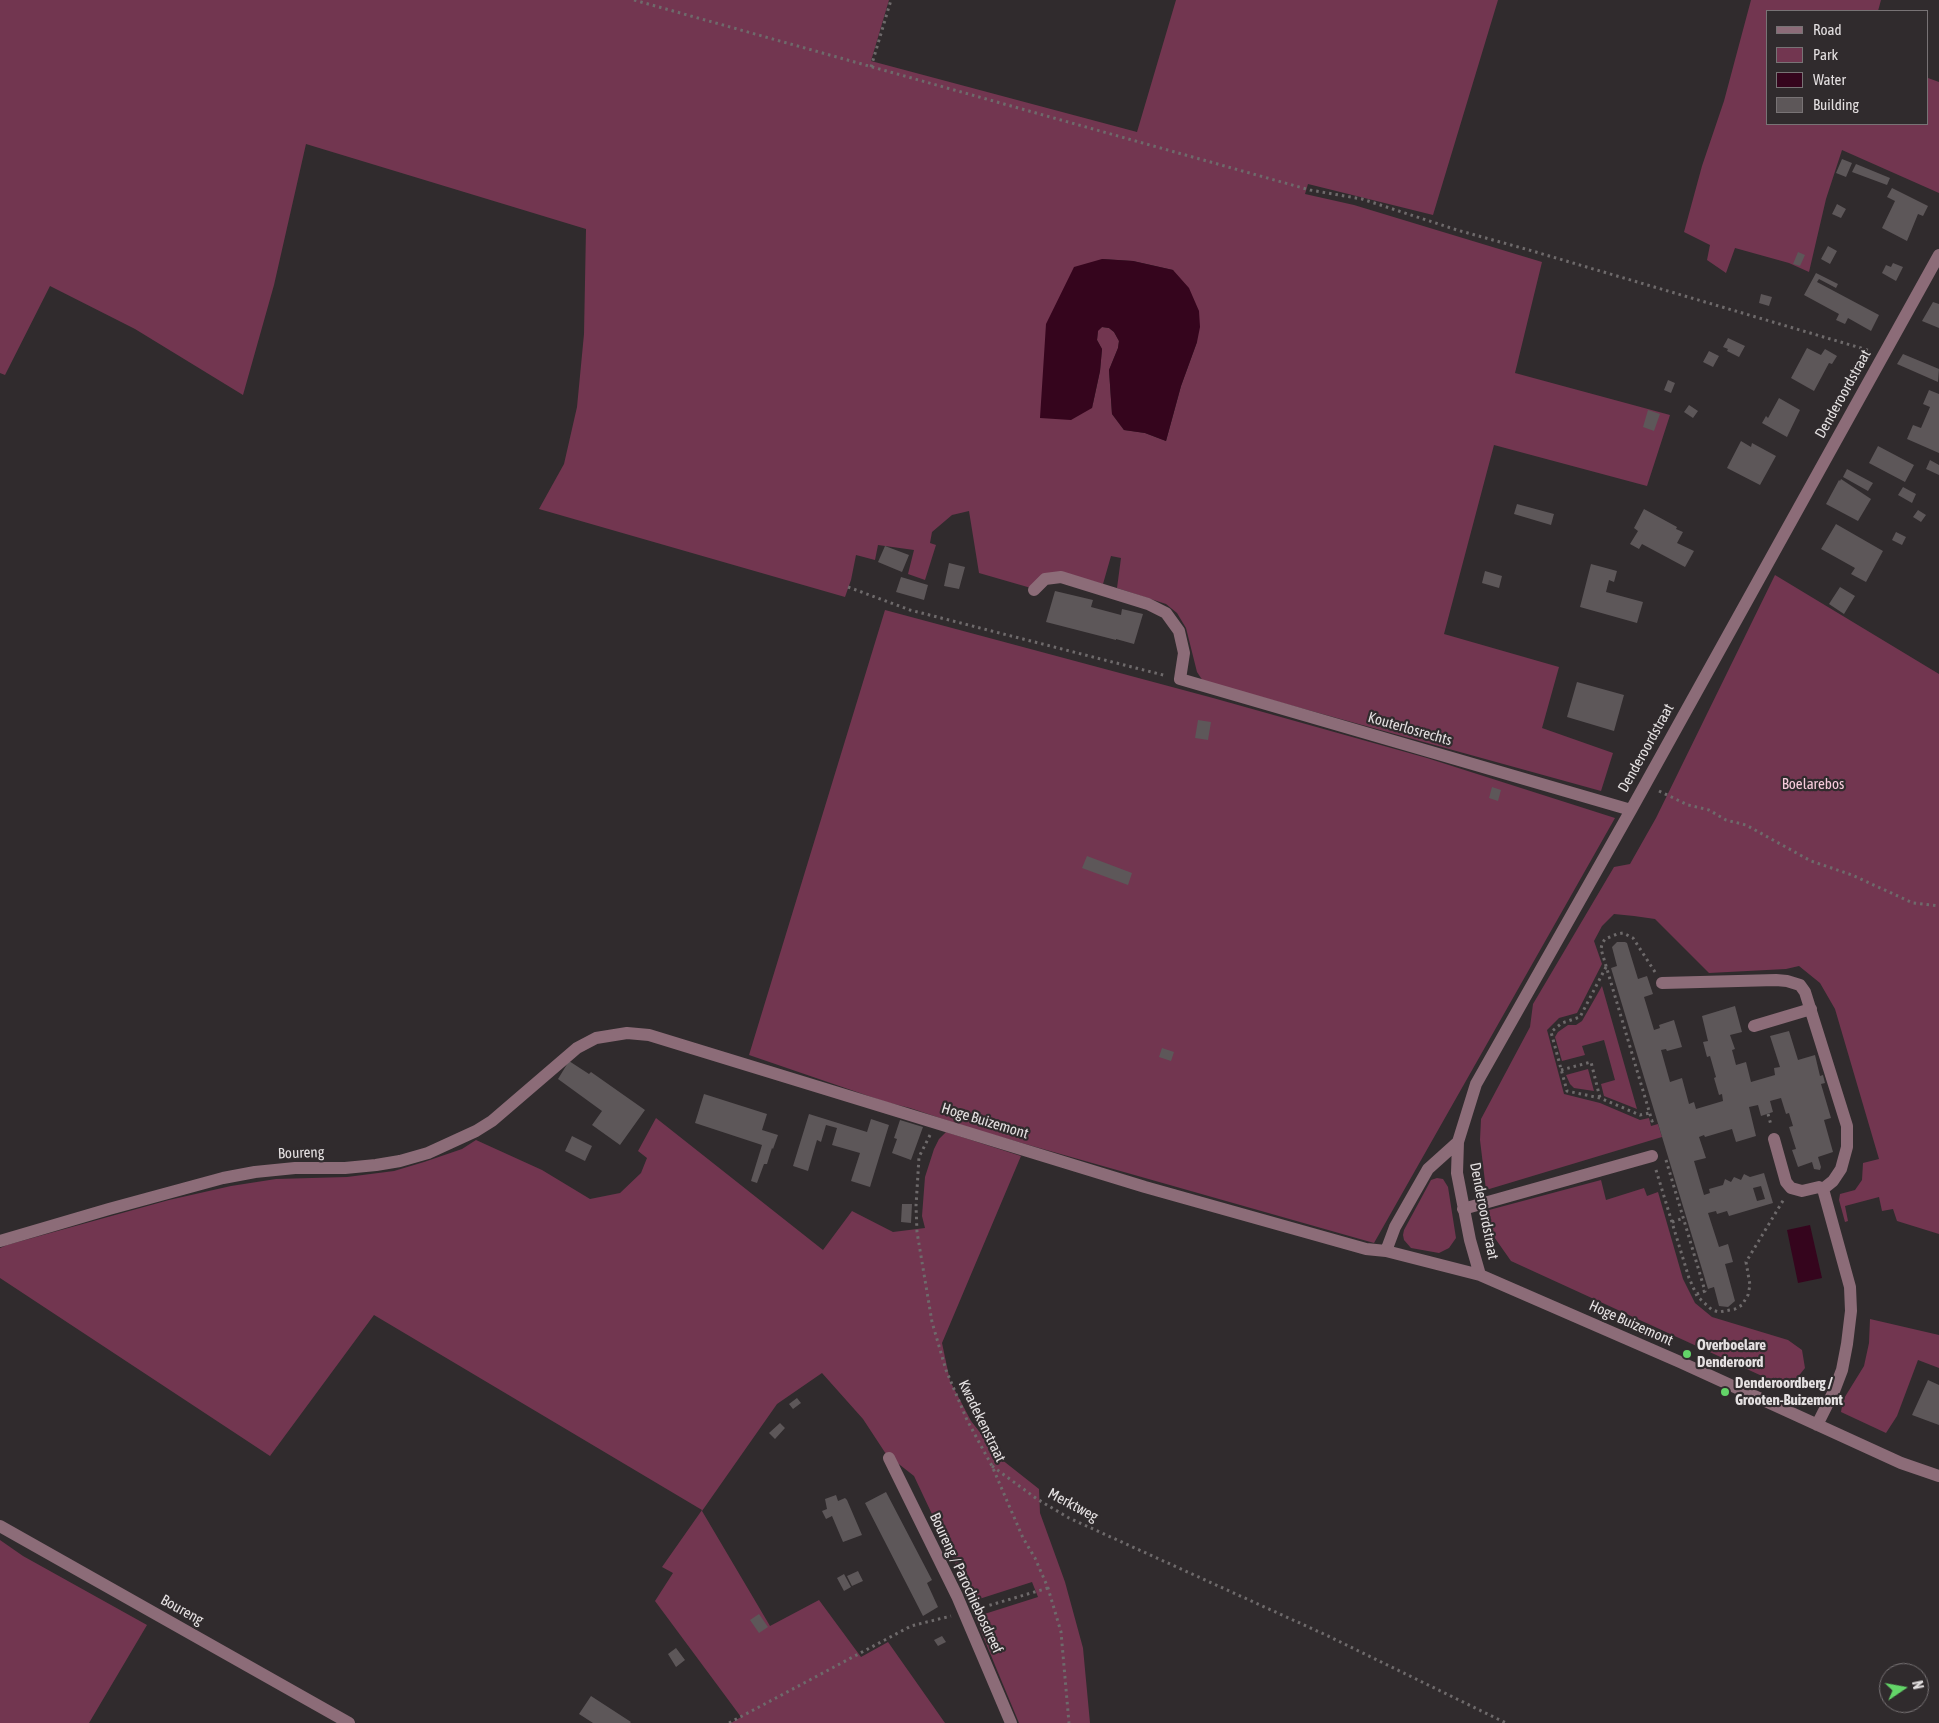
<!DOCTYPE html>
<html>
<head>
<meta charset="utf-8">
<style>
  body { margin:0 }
  #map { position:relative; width:1939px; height:1723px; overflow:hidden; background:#302b2d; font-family:"Asap Condensed",sans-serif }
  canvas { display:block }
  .legend { position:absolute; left:1766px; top:10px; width:162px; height:115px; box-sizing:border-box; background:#302b2d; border:1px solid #787375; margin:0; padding:6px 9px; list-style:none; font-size:15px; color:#e4e0e1 }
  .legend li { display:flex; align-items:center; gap:10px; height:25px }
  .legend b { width:25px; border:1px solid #787375 }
  .north { position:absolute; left:1879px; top:1663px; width:50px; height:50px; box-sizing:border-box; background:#302b2d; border:1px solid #787375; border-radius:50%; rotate:78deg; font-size:14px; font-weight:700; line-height:20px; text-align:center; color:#e4e0e1 }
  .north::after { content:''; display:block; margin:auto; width:18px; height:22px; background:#63d468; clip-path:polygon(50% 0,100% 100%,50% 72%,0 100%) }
</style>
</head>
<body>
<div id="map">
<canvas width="1939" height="1723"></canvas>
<ul class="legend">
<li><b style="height:6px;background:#8c6c78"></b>Road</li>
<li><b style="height:14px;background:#723650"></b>Park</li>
<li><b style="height:14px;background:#35051d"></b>Water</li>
<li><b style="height:14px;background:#5d5759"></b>Building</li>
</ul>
<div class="north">N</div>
</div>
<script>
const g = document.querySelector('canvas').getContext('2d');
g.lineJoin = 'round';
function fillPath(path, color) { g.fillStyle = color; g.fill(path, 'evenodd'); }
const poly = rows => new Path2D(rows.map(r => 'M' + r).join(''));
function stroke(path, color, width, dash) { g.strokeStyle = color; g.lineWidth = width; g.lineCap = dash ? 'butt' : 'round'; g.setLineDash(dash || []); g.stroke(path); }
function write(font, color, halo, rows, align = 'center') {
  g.font = font + ' "Asap Condensed",sans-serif'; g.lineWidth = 4.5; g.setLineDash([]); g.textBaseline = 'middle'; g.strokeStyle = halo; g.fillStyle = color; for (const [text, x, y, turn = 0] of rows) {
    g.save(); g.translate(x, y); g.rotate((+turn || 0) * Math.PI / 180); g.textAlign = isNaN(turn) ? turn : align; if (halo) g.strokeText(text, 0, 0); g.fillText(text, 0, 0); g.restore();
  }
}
const green = poly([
  [0,0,889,0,871,61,1137,132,1176,0,1498,0,1433,215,1308,184,1305,194,1354,205,1542,262,1515,373,1670,415,1647,486,1494,445,1444,634,1559,667,1542,728,1613,753,1601,791,1203,681,1197,672,1186,628,1177,613,1166,604,1117,588,1121,558,1111,556,1103,584,1066,574,1031,588,979,573,969,511,952,515,932,532,930,543,936,545,925,580,908,574,914,550,878,545,875,560,856,555,851,580,845,597,539,509,564,464,577,407,584,334,586,229,306,144,274,285,243,395,135,329,50,286,5,375,0,373],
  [1102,259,1133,261,1173,270,1197,342,1181,386,1166,441,1145,433,1124,430,1112,414,1109,370,1118,348,1119,341,1114,332,1109,328,1102,327,1098,330,1097,340,1102,349,1100,371,1092,408],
  [1751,0,1881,0,1878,11,1768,11,1768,124,1928,124,1928,78,1939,82,1939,193,1842,150,1826,199,1809,272,1789,263,1735,248,1726,273,1707,260,1710,245,1684,232,1702,166,1724,101],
  [1775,575,1939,674,1939,1234,1897,1221,1893,1209,1882,1211,1879,1197,1845,1206,1848,1221,1845,1222,1839,1200,1840,1194,1855,1190,1862,1180,1863,1163,1879,1159,1835,1009,1820,983,1799,966,1786,969,1709,973,1655,919,1634,916,1614,914,1602,926,1594,941,1602,964,1577,1013,1559,1018,1547,1030,1564,1094,1600,1103,1640,1120,1649,1118,1651,1126,1658,1124,1662,1137,1486,1190,1480,1140,1481,1119,1530,1027,1533,1004,1614,867,1630,864,1656,818],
  [885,610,1213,698,1427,758,1615,818,1374,1243,976,1130,910,1108,886,1102,749,1055],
  [1602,986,1637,1109,1604,1096,1601,1084,1615,1080,1604,1040,1582,1046,1585,1055,1562,1061,1555,1037,1558,1032,1568,1025,1576,1025,1582,1021],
  [1588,1069,1594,1091,1574,1088,1570,1084,1566,1075],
  [656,1118,823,1250,852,1211,893,1232,925,1228,922,1216,925,1177,934,1149,939,1139,946,1132,1021,1156,942,1343,950,1381,971,1421,1001,1459,1039,1489,1040,1513,1065,1582,1083,1648,1090,1723,1019,1723,975,1617,1038,1597,1032,1582,973,1601,914,1476,886,1454,863,1419,822,1373,777,1404,702,1511,770,1626,819,1600,861,1657,888,1642,945,1723,731,1723,741,1717,655,1601,673,1573,662,1567,702,1510,374,1315,270,1456,0,1278,0,1248,7,1245,169,1200,231,1186,276,1179,347,1177,394,1171,424,1162,462,1149,476,1140,542,1170,590,1199,620,1193,641,1173,647,1158,638,1151],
  [1437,1178,1443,1179,1448,1187,1456,1238,1449,1248,1439,1253,1411,1248,1404,1240,1403,1235,1404,1230,1431,1180],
  [1601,1180,1606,1200,1644,1188,1647,1196,1658,1192,1683,1279,1695,1303,1712,1317,1788,1340,1802,1350,1805,1368,1793,1383,1786,1387,1511,1261,1492,1234,1489,1210],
  [1870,1319,1939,1335,1939,1368,1918,1360,1897,1416,1886,1433,1841,1412,1843,1400,1864,1366,1869,1343],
  [0,1540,23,1556,147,1625,89,1723,0,1723]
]);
const water = poly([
  [1102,259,1133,261,1173,270,1189,288,1199,311,1200,327,1197,342,1181,386,1166,441,1145,433,1124,430,1112,414,1109,370,1118,348,1119,341,1114,332,1109,328,1102,327,1098,331,1097,340,1102,349,1100,371,1092,408,1071,420,1040,418,1046,324,1074,267],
  [1810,1225,1822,1278,1798,1283,1787,1230]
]);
const building = poly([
  [1842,159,1852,163,1846,177,1836,173],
  [1856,164,1890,178,1887,185,1852,172],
  [1892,188,1928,206,1923,216,1918,214,1907,241,1882,228,1895,201,1887,197],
  [1837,204,1846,209,1841,218,1832,214],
  [1828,246,1837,251,1830,264,1821,259],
  [1798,252,1805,255,1800,266,1793,264],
  [1893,263,1903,267,1896,281,1882,273,1886,265,1891,267],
  [1816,273,1838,284,1836,288,1819,279,1817,282,1879,315,1871,331,1848,318,1845,324,1836,320,1839,314,1804,295],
  [1761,294,1772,297,1769,306,1759,303],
  [1933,302,1939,304,1939,328,1922,321],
  [1728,338,1745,346,1739,357,1727,351,1728,349,1723,347],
  [1807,348,1821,355,1825,349,1837,356,1832,364,1829,363,1814,391,1791,378],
  [1709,351,1719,356,1713,367,1703,362],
  [1903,354,1939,369,1938,382,1897,364],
  [1668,380,1675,383,1671,393,1664,390],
  [1929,390,1939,394,1939,453,1907,439,1913,425,1921,428,1930,407,1923,404],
  [1779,398,1800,410,1787,437,1762,423,1766,416,1768,418],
  [1689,405,1698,411,1693,418,1684,412],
  [1648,410,1660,414,1654,431,1643,427],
  [1741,441,1751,447,1752,443,1776,456,1760,485,1727,468],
  [1878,446,1914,465,1905,482,1869,463],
  [1930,460,1939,465,1939,475,1926,469],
  [1847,469,1873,483,1868,491,1843,477],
  [1841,479,1871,499,1858,521,1826,504,1839,480,1840,481],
  [1903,487,1916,494,1912,503,1898,495],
  [1517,504,1554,514,1551,525,1514,514],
  [1644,509,1677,527,1676,529,1683,532,1677,543,1694,551,1685,567,1642,544,1639,549,1630,544,1638,531,1634,528],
  [1918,510,1926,515,1921,522,1913,517],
  [1836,524,1883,551,1866,582,1851,574,1855,568,1821,549],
  [1896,532,1906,537,1902,545,1892,540],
  [885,546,909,555,902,572,878,562],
  [949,563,965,567,959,589,944,586],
  [1591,564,1617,571,1614,582,1609,580,1606,592,1643,602,1637,623,1580,607],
  [1485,571,1502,576,1499,588,1482,583],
  [901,577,928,585,924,600,896,592],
  [1840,587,1855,596,1844,614,1829,604],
  [1055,591,1093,600,1091,607,1121,615,1122,609,1143,614,1134,644,1116,639,1116,640,1046,622],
  [1577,682,1624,695,1614,731,1567,717],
  [1198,720,1211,722,1208,740,1195,738],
  [1492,787,1501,790,1498,801,1489,798],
  [1087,856,1132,873,1128,885,1082,868],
  [1617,942,1625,942,1627,943,1638,979,1647,976,1653,994,1644,997,1654,1030,1660,1028,1659,1025,1674,1020,1682,1047,1667,1051,1666,1049,1661,1050,1670,1082,1682,1078,1689,1104,1694,1102,1696,1109,1723,1101,1722,1094,1719,1095,1714,1078,1716,1077,1710,1056,1707,1057,1703,1042,1708,1041,1702,1016,1735,1006,1742,1032,1730,1035,1735,1049,1732,1050,1736,1065,1746,1062,1751,1082,1775,1075,1774,1068,1780,1067,1770,1036,1789,1031,1798,1060,1815,1055,1820,1076,1823,1075,1825,1083,1821,1084,1831,1118,1824,1120,1833,1152,1818,1157,1821,1167,1820,1170,1814,1169,1812,1162,1798,1167,1792,1150,1796,1149,1789,1127,1793,1126,1789,1113,1786,1114,1781,1098,1770,1101,1773,1112,1761,1116,1758,1105,1749,1107,1756,1136,1736,1142,1732,1129,1705,1137,1704,1135,1699,1137,1706,1158,1694,1161,1704,1195,1710,1193,1709,1189,1723,1185,1725,1179,1731,1182,1734,1177,1741,1180,1744,1174,1750,1177,1764,1173,1773,1203,1729,1216,1727,1211,1717,1214,1716,1211,1708,1213,1719,1247,1728,1244,1733,1262,1725,1264,1735,1301,1728,1307,1719,1306,1714,1287,1708,1289,1611,968,1617,966,1612,947],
  [1761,1186,1765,1199,1757,1201,1753,1188],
  [1162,1048,1174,1052,1171,1061,1159,1057],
  [569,1061,589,1074,591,1072,645,1110,620,1145,592,1125,602,1111,558,1079],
  [704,1094,767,1114,762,1130,778,1135,773,1149,772,1148,767,1164,764,1164,757,1183,751,1181,762,1145,695,1123],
  [809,1114,867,1132,871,1119,889,1125,870,1187,851,1181,860,1153,832,1145,837,1128,826,1125,821,1142,817,1140,808,1171,793,1166],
  [900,1120,923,1127,911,1160,892,1153,897,1139,894,1138],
  [572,1136,592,1146,585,1161,565,1151],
  [902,1204,912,1204,911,1223,901,1222],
  [1928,1380,1939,1385,1939,1425,1912,1415],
  [797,1398,801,1403,793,1409,789,1404],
  [780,1423,785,1428,775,1439,769,1433],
  [886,1492,932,1580,927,1583,938,1607,923,1616,865,1503],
  [836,1495,838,1501,845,1498,847,1500,862,1535,843,1542,832,1516,826,1519,822,1511,827,1509,825,1499],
  [858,1571,863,1581,852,1586,847,1576],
  [844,1574,851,1587,844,1591,837,1578],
  [759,1614,768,1627,759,1633,750,1620],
  [942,1636,946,1642,938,1646,934,1640],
  [676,1648,685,1660,676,1667,668,1654],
  [591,1696,631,1722,630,1723,593,1723,579,1714]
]);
const path = poly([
  [634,0,1310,190,1362,199,1457,230,1529,250,1871,351],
  [871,67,891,0],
  [848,587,910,610,1167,676],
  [1659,791,1688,805,1709,810,1726,820,1746,825,1811,861,1852,875,1913,903,1939,906],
  [1606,967,1580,1017,1562,1023,1551,1032,1567,1091,1600,1098,1640,1115,1650,1113],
  [1655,972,1633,938,1623,933,1617,934,1605,939,1602,944,1601,949,1652,1121,1657,1119],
  [1561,1070,1591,1062,1600,1098],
  [1768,1114,1771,1125],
  [930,1135,919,1157,916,1206,917,1232,932,1322,946,1370,967,1420,992,1466,1023,1538,1035,1558,1048,1588,1061,1632,1069,1723],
  [1666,1160,1705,1291,1697,1294],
  [1656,1170,1689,1278,1697,1296,1712,1310,1719,1312,1735,1309,1742,1305,1748,1295,1750,1285,1746,1262,1784,1199],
  [1672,1222,1684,1218],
  [992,1466,1037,1499,1069,1518,1326,1635,1506,1723],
  [977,1609,1048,1588],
  [729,1723,911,1626,951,1616]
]);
const minor = poly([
  [1034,590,1045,579,1061,577,1148,604,1166,613,1179,631,1184,653,1180,679,1631,810],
  [1662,983,1776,980,1787,981,1800,985,1805,992,1847,1126,1847,1147,1841,1169,1833,1181,1823,1189],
  [1754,1026,1811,1009],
  [1774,1139,1786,1182,1791,1188,1802,1191,1819,1187,1823,1189,1850,1287,1851,1311,1847,1344,1842,1370,1834,1391,1817,1425],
  [1463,1209,1652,1156],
  [0,1241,109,1209,223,1178,255,1172,295,1168,345,1168,376,1165,400,1161,428,1153,476,1131,492,1121,577,1048,596,1038,627,1033,649,1035,1145,1187,1366,1249,1386,1251,1480,1275,1680,1362,1901,1463,1939,1476],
  [1386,1251,1395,1227,1428,1169,1458,1142],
  [1480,1275,1470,1240,1457,1173,1458,1142,1476,1084,1631,810,1939,255],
  [889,1458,957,1596,1011,1723],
  [0,1526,349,1723]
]);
const markers = [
  [1687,1354,5,"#63d468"],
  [1725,1392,5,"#63d468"]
];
const streetNames = [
  ["Denderoordstraat",1843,394,-61],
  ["Kouterlosrechts",1410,729,16],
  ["Denderoordstraat",1646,748,-61],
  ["Hoge Buizemont",985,1121,17],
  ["Boureng",301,1153,-2],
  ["Denderoordstraat",1484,1211,79],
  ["Hoge Buizemont",1631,1323,24],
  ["Kwadekenstraat",982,1421,64],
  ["Merktweg",1073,1505,28],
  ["Boureng / Parochiebosdreef",966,1583,65],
  ["Boureng",182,1610,29]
];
const parkNames = [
  ["Boelarebos",1813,784]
];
const poiNames = [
  ["Overboelare",1697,1345],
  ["Denderoord",1697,1362],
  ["Denderoordberg /",1735,1383],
  ["Grooten-Buizemont",1735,1400]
];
fillPath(green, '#723650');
fillPath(water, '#35051d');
fillPath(building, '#5d5759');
stroke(path, '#6e6a6b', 3, [2.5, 4]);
stroke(minor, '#8c6c78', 12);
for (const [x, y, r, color] of markers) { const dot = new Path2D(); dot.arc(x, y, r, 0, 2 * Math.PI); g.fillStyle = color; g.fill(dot); stroke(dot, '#302b2d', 2); }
write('15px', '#e4e0e1', '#302b2d', streetNames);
write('15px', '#f6cbdb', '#302b2d', parkNames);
write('bold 15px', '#e4e0e1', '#302b2d', poiNames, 'left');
</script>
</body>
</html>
